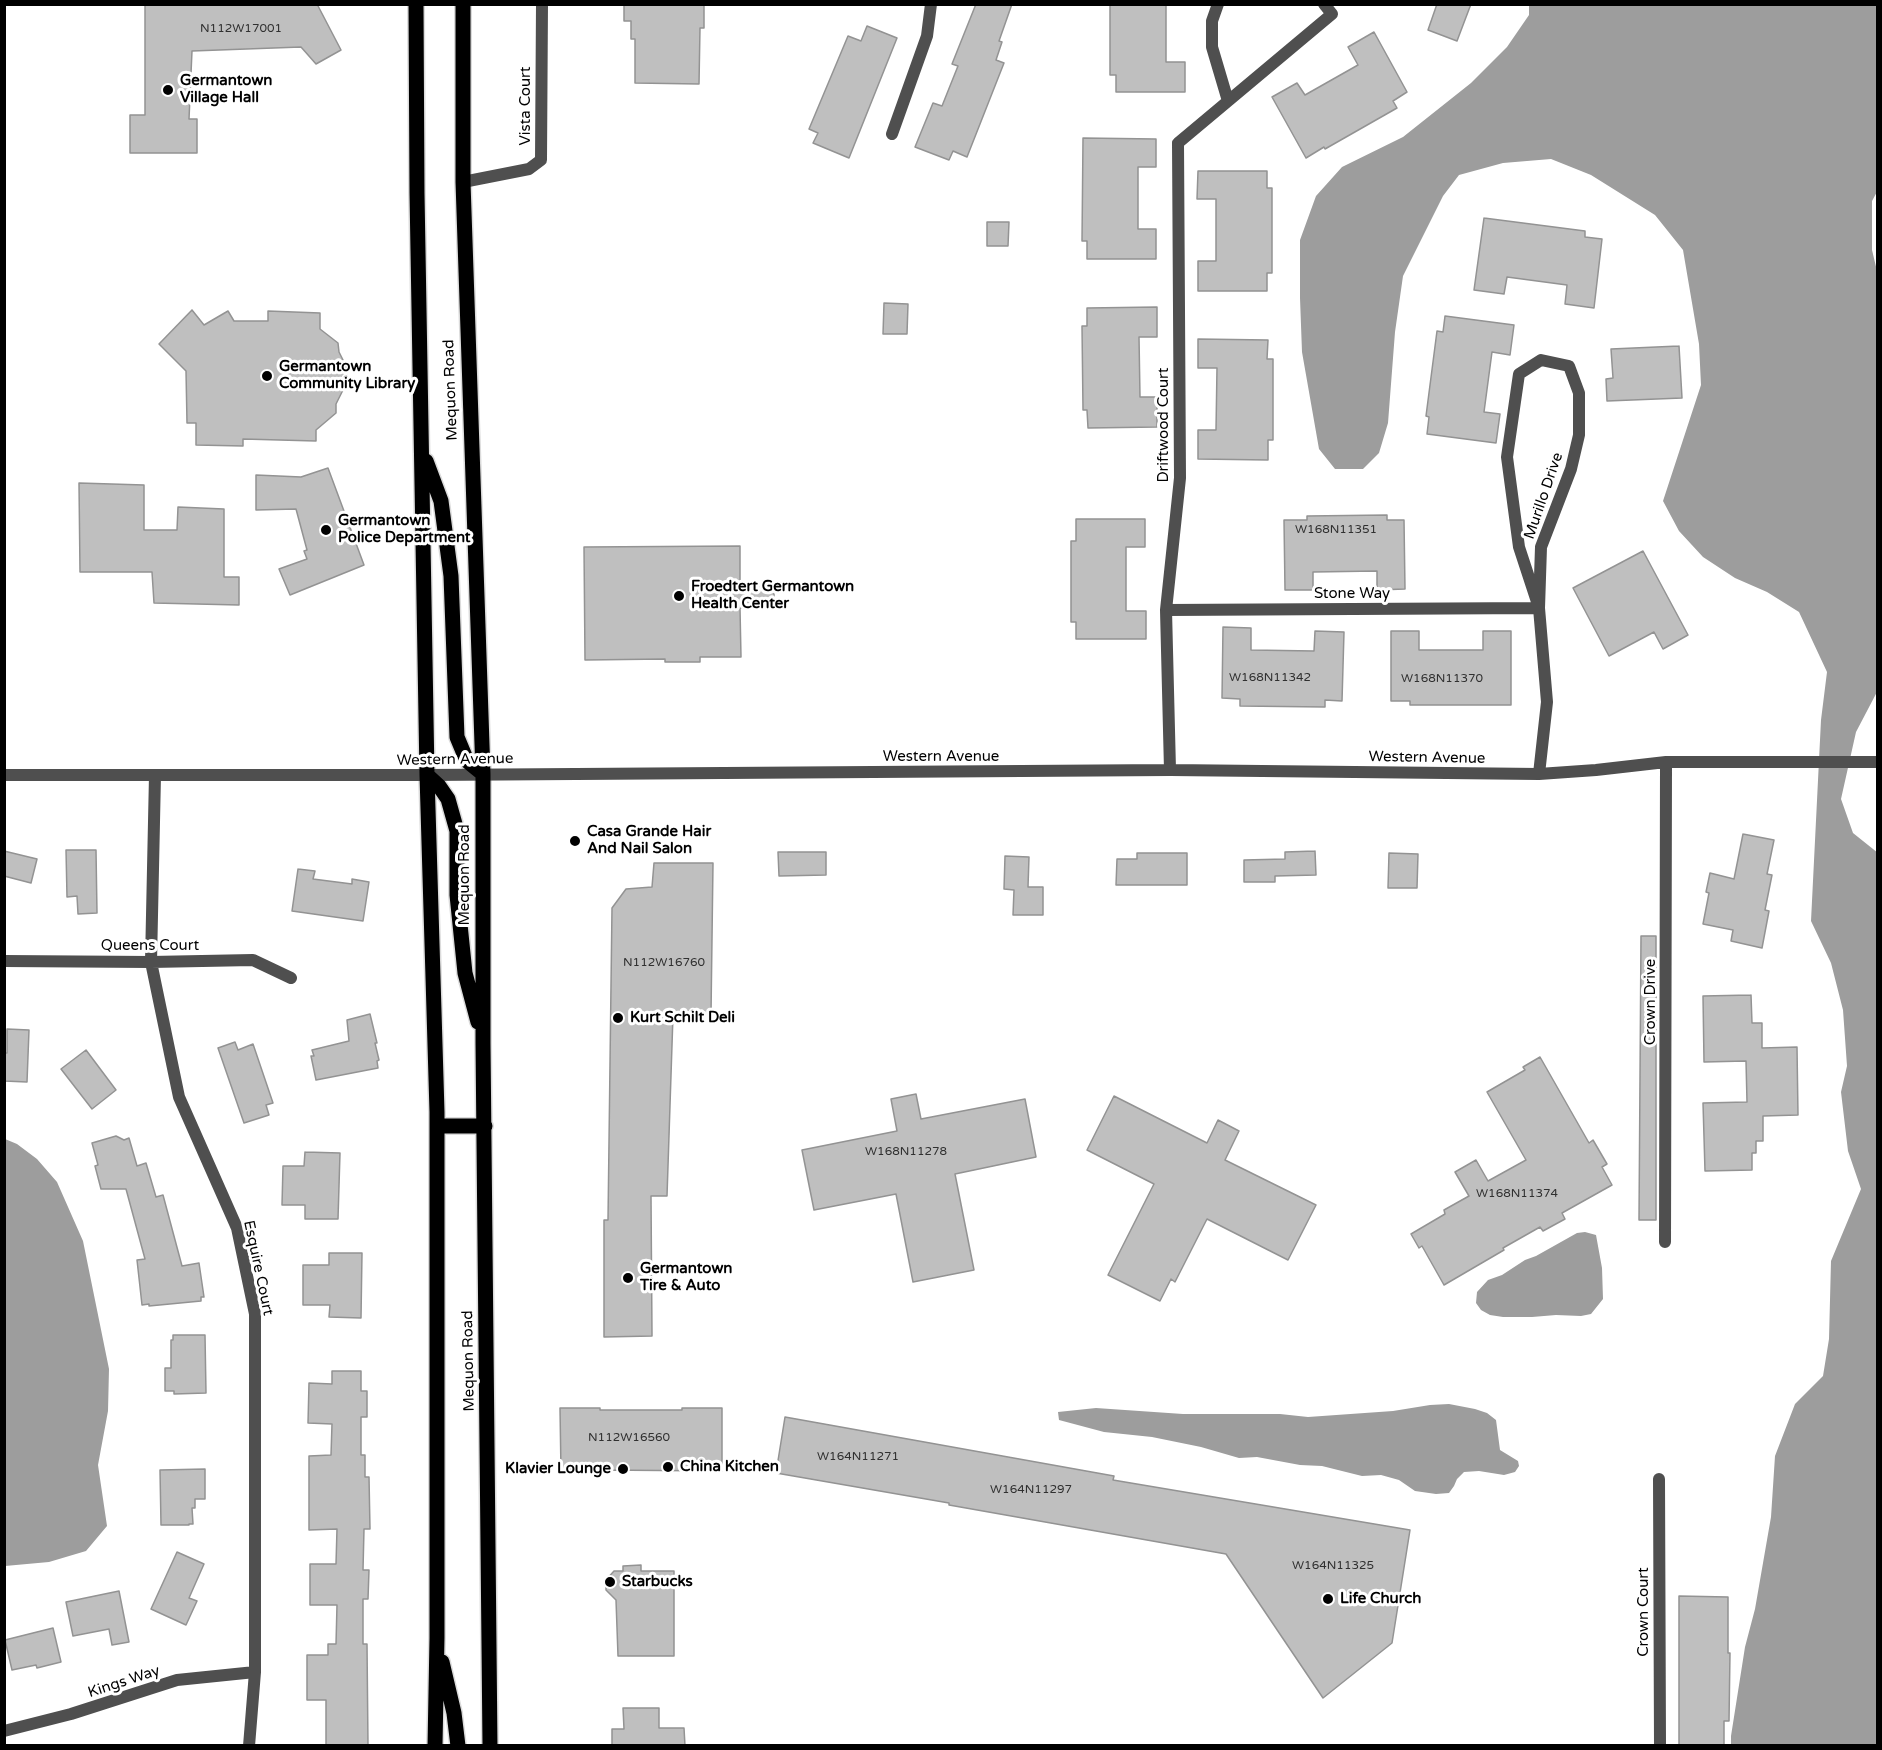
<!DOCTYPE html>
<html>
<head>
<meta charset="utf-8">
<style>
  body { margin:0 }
  #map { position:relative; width:1882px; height:1750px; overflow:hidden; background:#fff; font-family:"Varela Round",sans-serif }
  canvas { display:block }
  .frame { position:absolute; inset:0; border:6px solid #000; pointer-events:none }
</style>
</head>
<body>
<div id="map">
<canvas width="1882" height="1750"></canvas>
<div class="frame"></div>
</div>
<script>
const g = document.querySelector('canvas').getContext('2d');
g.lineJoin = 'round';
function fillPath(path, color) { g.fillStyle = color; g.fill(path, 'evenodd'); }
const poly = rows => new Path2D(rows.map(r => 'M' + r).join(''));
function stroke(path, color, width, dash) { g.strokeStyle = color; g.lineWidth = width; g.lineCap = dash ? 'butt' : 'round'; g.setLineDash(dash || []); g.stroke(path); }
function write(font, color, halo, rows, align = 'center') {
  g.font = font + ' "Varela Round",sans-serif'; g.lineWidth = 6; g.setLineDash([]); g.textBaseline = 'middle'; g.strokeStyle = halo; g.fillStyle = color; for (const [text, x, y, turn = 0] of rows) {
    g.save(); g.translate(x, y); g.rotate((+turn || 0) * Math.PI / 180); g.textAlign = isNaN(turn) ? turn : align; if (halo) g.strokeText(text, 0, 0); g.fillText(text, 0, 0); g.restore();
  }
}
const water = poly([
  [1529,5,1877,5,1878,190,1872,201,1872,250,1878,275,1878,690,1856,732,1841,799,1853,833,1878,853,1877,1745,1731,1745,1731,1736,1745,1647,1755,1609,1771,1517,1775,1456,1795,1404,1823,1376,1829,1339,1831,1261,1861,1189,1848,1151,1841,1092,1847,1066,1843,1010,1831,963,1811,921,1821,720,1827,672,1799,612,1767,592,1735,578,1703,557,1679,531,1663,501,1701,385,1699,344,1683,250,1655,215,1591,175,1551,159,1503,163,1459,175,1443,196,1403,276,1395,332,1388,423,1379,453,1363,469,1335,469,1319,449,1302,352,1300,298,1300,240,1316,196,1342,167,1403,137,1471,83,1507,47,1529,15],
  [5,1139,17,1144,37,1159,57,1182,83,1241,109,1369,108,1411,98,1465,107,1526,86,1551,49,1562,5,1566],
  [1585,1232,1596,1235,1602,1268,1603,1299,1591,1314,1581,1316,1556,1315,1532,1317,1503,1317,1490,1315,1481,1310,1476,1303,1477,1292,1488,1280,1502,1275,1525,1260,1536,1256,1577,1233],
  [1449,1404,1475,1409,1487,1413,1496,1420,1500,1450,1518,1461,1519,1466,1515,1472,1504,1475,1479,1471,1464,1472,1457,1479,1454,1486,1449,1493,1436,1494,1415,1491,1399,1480,1381,1475,1362,1476,1322,1466,1300,1465,1257,1457,1239,1458,1201,1447,1152,1437,1104,1432,1059,1420,1058,1412,1096,1408,1183,1414,1280,1414,1308,1417,1393,1411,1430,1405]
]);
const building = poly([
  [145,4,317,4,341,50,316,64,301,47,192,51,189,119,197,119,197,153,130,153,130,115,145,115,145,4],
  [624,4,704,4,704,28,700,28,699,84,635,83,635,39,631,39,631,21,624,21,624,4],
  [976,4,1012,4,999,41,1002,42,996,60,1004,63,967,157,953,151,949,160,915,147,933,103,942,106,958,66,952,64,976,4],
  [1110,4,1166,4,1166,62,1185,62,1185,92,1116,92,1116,75,1110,75,1110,4],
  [1437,4,1471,4,1457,41,1428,30,1437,4],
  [867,26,897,38,849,158,813,143,818,133,809,129,848,36,861,41,867,26],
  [1374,32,1407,92,1393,101,1397,108,1325,149,1324,147,1306,158,1272,97,1297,83,1305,95,1358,65,1348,47,1374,32],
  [1083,138,1156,139,1156,167,1138,167,1138,229,1156,229,1156,259,1087,259,1087,241,1082,241,1083,138],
  [1198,171,1267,171,1267,188,1272,188,1272,273,1267,273,1267,291,1198,291,1198,261,1216,261,1216,199,1197,199,1198,171],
  [1484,218,1585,231,1585,237,1602,239,1594,308,1565,304,1567,285,1507,277,1504,294,1474,290,1484,218],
  [987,222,1009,222,1008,246,987,246,987,222],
  [884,303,908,304,907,334,883,334,884,303],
  [1157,307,1157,337,1139,337,1140,397,1157,397,1157,427,1088,428,1087,410,1083,410,1082,326,1087,326,1087,308,1157,307],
  [192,310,204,325,228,311,234,321,268,321,268,311,320,313,320,329,338,343,339,352,347,368,347,382,336,404,336,413,316,430,316,441,243,439,243,446,196,445,196,423,187,423,186,371,159,344,192,310],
  [1445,316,1514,325,1510,355,1492,352,1484,412,1500,414,1496,443,1427,434,1429,417,1426,416,1437,331,1443,332,1445,316],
  [1198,339,1268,340,1267,359,1273,359,1273,440,1268,440,1268,460,1198,459,1198,430,1216,430,1217,368,1198,368,1198,339],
  [1679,346,1682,398,1607,401,1606,379,1613,378,1611,349,1679,346],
  [328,468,364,565,290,595,279,569,307,559,304,551,307,550,296,509,256,510,256,475,301,477,328,468],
  [79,483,144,485,144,530,177,530,178,507,224,509,224,577,239,577,239,605,154,603,152,572,80,572,79,483],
  [1387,515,1387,520,1404,520,1405,589,1377,590,1377,571,1313,572,1313,590,1285,590,1284,520,1307,520,1307,516,1387,515],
  [1076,519,1145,519,1145,547,1126,547,1126,611,1146,611,1146,639,1076,639,1076,622,1071,622,1071,541,1076,541,1076,519],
  [740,546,740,586,774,585,774,607,740,608,741,657,700,657,700,662,665,662,665,659,585,660,584,547,740,546],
  [1643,551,1688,635,1663,649,1654,632,1609,656,1573,588,1643,551],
  [1223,627,1251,628,1251,650,1314,651,1315,631,1344,632,1342,701,1325,700,1325,707,1240,706,1240,699,1222,698,1223,627],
  [1391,631,1419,631,1419,650,1483,650,1483,631,1511,631,1511,705,1410,705,1410,701,1391,701,1391,631],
  [1743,834,1774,840,1767,874,1772,875,1765,910,1769,911,1762,948,1731,941,1733,930,1703,924,1709,893,1706,892,1710,873,1734,879,1743,834],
  [66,850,96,850,97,913,78,914,77,896,67,897,66,850],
  [4,851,37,859,31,883,4,876,4,851],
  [1315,851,1316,875,1275,876,1275,882,1244,882,1244,860,1285,859,1285,852,1315,851],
  [778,852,826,852,826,875,779,876,778,852],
  [1137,853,1187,853,1187,885,1116,885,1117,859,1137,859,1137,853],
  [1389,853,1418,854,1417,888,1388,888,1389,853],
  [1005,856,1029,857,1028,887,1043,887,1043,915,1013,915,1014,890,1004,889,1005,856],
  [654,863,713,863,711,1014,673,1015,667,1196,651,1196,652,1336,604,1337,604,1220,608,1220,612,908,626,889,652,887,654,863],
  [298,869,315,871,313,879,352,884,352,879,369,882,363,921,292,911,298,869],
  [1641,936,1656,936,1656,1220,1639,1220,1641,936],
  [1751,995,1752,1023,1762,1023,1762,1048,1797,1047,1798,1115,1763,1116,1763,1141,1756,1141,1756,1153,1752,1153,1752,1170,1705,1171,1703,1103,1747,1102,1746,1061,1704,1062,1703,996,1751,995],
  [370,1014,377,1043,375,1043,379,1060,377,1061,378,1068,316,1080,311,1056,314,1056,312,1050,349,1041,347,1020,370,1014],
  [7,1029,29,1030,27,1082,4,1081,4,1053,7,1053,7,1029],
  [235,1042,238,1050,253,1044,273,1103,266,1105,269,1115,244,1123,218,1048,235,1042],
  [86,1050,116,1090,92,1109,61,1069,86,1050],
  [1540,1057,1589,1143,1593,1140,1607,1164,1602,1167,1612,1185,1562,1213,1565,1219,1543,1231,1540,1227,1503,1248,1504,1250,1444,1285,1422,1246,1419,1248,1411,1234,1445,1214,1444,1210,1469,1196,1455,1172,1476,1160,1488,1181,1526,1160,1487,1092,1525,1070,1523,1067,1540,1057],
  [916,1094,921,1119,1025,1099,1036,1157,955,1174,974,1270,913,1282,896,1194,814,1210,802,1150,897,1131,891,1099,916,1094],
  [1114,1096,1207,1143,1218,1120,1239,1131,1225,1160,1316,1205,1288,1260,1207,1219,1175,1282,1171,1279,1160,1301,1108,1275,1154,1184,1087,1150,1114,1096],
  [116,1136,124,1140,129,1138,137,1166,146,1163,156,1197,163,1195,182,1266,199,1263,204,1297,201,1297,201,1301,149,1306,149,1304,142,1305,137,1260,145,1259,126,1189,101,1189,95,1166,98,1165,92,1143,116,1136],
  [305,1152,340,1153,338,1219,305,1219,305,1205,282,1205,283,1166,304,1166,305,1152],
  [329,1253,362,1253,361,1318,329,1317,330,1305,303,1305,303,1265,329,1265,329,1253],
  [173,1335,205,1335,206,1393,174,1394,174,1391,165,1391,165,1368,171,1368,171,1340,173,1340,173,1335],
  [332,1371,361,1371,361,1391,367,1391,367,1417,361,1417,361,1455,365,1455,365,1477,369,1477,370,1529,364,1529,363,1570,369,1570,368,1599,363,1599,363,1644,367,1644,368,1746,326,1746,326,1700,307,1700,307,1655,328,1655,328,1644,336,1644,337,1605,310,1605,310,1564,336,1564,337,1529,309,1530,309,1456,331,1455,332,1424,308,1423,309,1383,332,1384,332,1371],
  [560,1408,600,1408,600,1410,682,1410,682,1408,722,1408,722,1471,600,1470,600,1472,561,1472,560,1408],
  [785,1417,1114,1476,1113,1480,1410,1530,1392,1643,1323,1698,1226,1554,949,1505,949,1503,776,1473,785,1417],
  [205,1469,205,1499,195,1499,195,1508,192,1508,193,1524,189,1524,189,1525,161,1525,160,1470,205,1469],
  [177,1552,204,1564,189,1598,197,1601,186,1625,151,1609,177,1552],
  [641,1565,641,1571,674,1571,674,1656,618,1656,616,1600,606,1590,606,1580,614,1571,623,1571,623,1566,641,1565],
  [119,1591,129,1642,112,1645,109,1629,73,1636,66,1602,119,1591],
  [1679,1596,1728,1597,1728,1653,1730,1653,1729,1721,1724,1721,1724,1746,1679,1746,1679,1596],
  [53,1628,61,1662,37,1668,36,1665,12,1670,5,1640,53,1628],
  [623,1708,659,1708,659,1728,684,1728,685,1746,612,1746,612,1729,624,1729,623,1708]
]);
const street = poly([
  [1218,4,1212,21,1212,47,1228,101],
  [892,134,927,36,931,4],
  [463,182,529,169,541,160,542,4],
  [1539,608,1519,547,1507,457,1519,374,1541,360,1569,366,1579,393,1579,435,1571,469,1541,547,1539,608,1547,702,1539,774],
  [1166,610,1539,608],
  [1170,770,1166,610,1180,478,1178,143,1332,14,1324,4],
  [4,775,427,775,1170,770,1539,774,1596,770,1666,762,1878,762],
  [155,775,151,962,179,1097,237,1228,255,1314,255,1672,249,1746],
  [4,961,151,962,253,960,291,978],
  [1665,1242,1666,762],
  [1659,1479,1660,1746],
  [4,1731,71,1714,177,1680,255,1672]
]);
const primary = poly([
  [416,4,417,193,427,775,437,1112,437,1638,435,1746],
  [463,4,463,182,483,774,483,1043,490,1746],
  [426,461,441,501,451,576,457,737,467,761,483,774],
  [427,775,439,786,448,799,457,831,457,895,465,973,478,1022],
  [437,1126,485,1126],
  [442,1662,454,1713,458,1746]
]);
const markers = [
  [168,90,6,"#000"],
  [267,376,6,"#000"],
  [326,530,6,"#000"],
  [679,596,6,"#000"],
  [575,841,6,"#000"],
  [618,1018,6,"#000"],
  [628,1278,6,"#000"],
  [668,1467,6,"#000"],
  [623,1469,6,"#000"],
  [610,1582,6,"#000"],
  [1328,1599,6,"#000"]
];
const numberNames = [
  ["N112W17001",241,29],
  ["W168N11351",1336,530],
  ["W168N11342",1270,678],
  ["W168N11370",1442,679],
  ["N112W16760",664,963],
  ["W168N11278",906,1152],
  ["W168N11374",1517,1194],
  ["N112W16560",629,1438],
  ["W164N11271",858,1457],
  ["W164N11297",1031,1490],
  ["W164N11325",1333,1566]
];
const poiNames = [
  ["Germantown",180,81],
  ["Village Hall",180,98],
  ["Germantown",279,367],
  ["Community Library",279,384],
  ["Germantown",338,521],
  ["Police Department",338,538],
  ["Froedtert Germantown",691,587],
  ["Health Center",691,604],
  ["Casa Grande Hair",587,832],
  ["And Nail Salon",587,849],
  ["Kurt Schilt Deli",630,1018],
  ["Germantown",640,1269],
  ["Tire & Auto",640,1286],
  ["China Kitchen",680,1467],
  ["Klavier Lounge",611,1469,"right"],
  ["Starbucks",622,1582],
  ["Life Church",1340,1599]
];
const streetNames = [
  ["Vista Court",526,106,-90],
  ["Mequon Road",451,390,-92],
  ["Driftwood Court",1164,425,-90],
  ["Murillo Drive",1544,496,-71],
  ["Stone Way",1352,594],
  ["Western Avenue",941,757],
  ["Western Avenue",1427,758,1],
  ["Western Avenue",455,760,-1],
  ["Mequon Road",465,875,-90],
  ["Queens Court",150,946],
  ["Crown Drive",1651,1002,-90],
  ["Esquire Court",258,1268,78],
  ["Mequon Road",469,1361,-91],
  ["Crown Court",1644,1612,-90],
  ["Kings Way",124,1682,-18]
];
fillPath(water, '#9d9d9d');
fillPath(building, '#bfbfbf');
stroke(building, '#939393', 1.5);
stroke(primary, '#dbdbdb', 18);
stroke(street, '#4f4f4f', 12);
stroke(primary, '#000', 15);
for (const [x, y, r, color] of markers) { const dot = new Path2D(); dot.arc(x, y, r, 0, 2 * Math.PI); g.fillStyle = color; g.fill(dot); stroke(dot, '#fff', 2); }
write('12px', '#303030', null, numberNames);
write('bold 15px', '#000', '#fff', poiNames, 'left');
write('15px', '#000', '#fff', streetNames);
</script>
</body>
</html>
